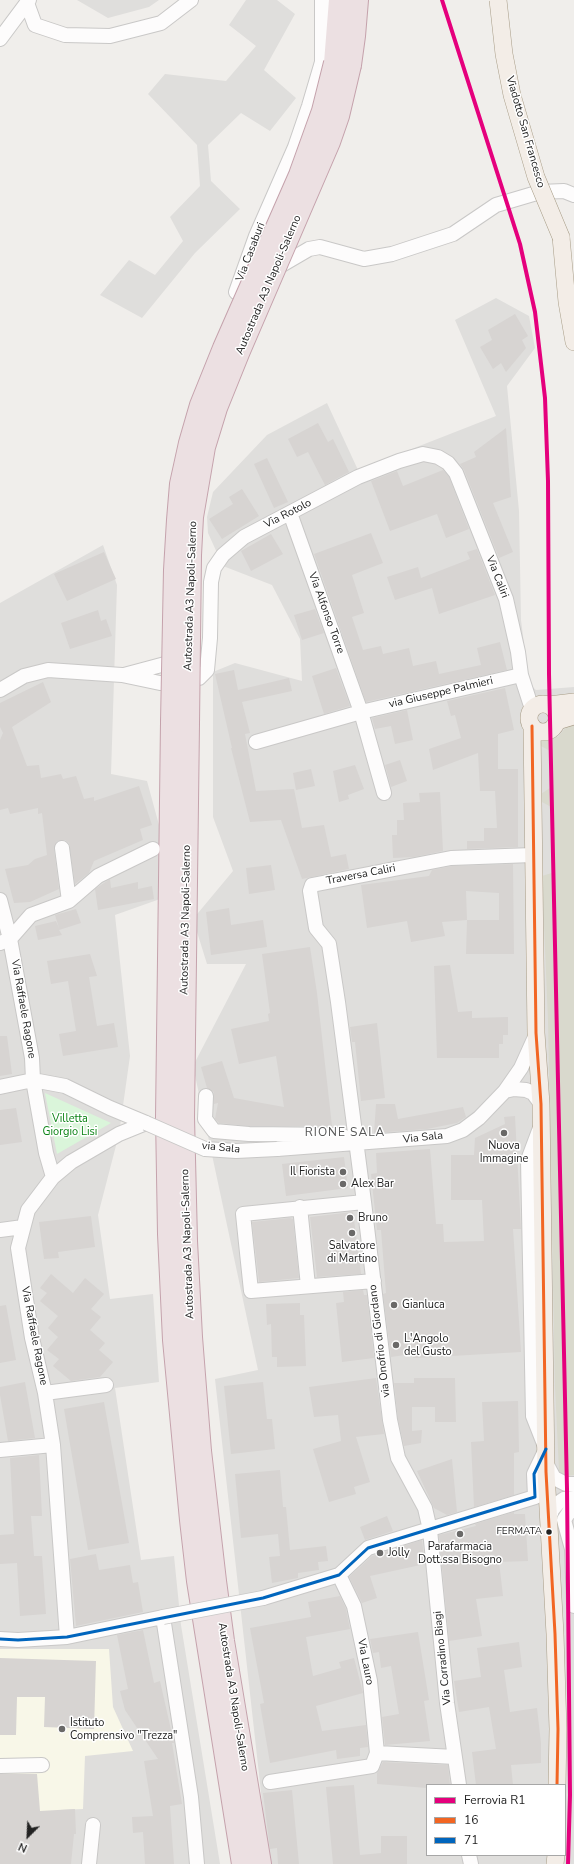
<!DOCTYPE html>
<html>
<head>
<meta charset="utf-8">
<style>
  body { margin:0 }
  #map { position:relative; width:574px; height:1864px; overflow:hidden; background:#f0eeeb; font-family:"Nunito Sans",sans-serif }
  canvas { display:block }
  .legend { position:absolute; left:426px; top:1784px; width:140px; height:72px; box-sizing:border-box; background:#fff; border:1px solid #a7a7a7; margin:0; padding:5px 7px; list-style:none; font-size:12px; color:#222 }
  .legend li { display:flex; align-items:center; gap:8px; height:20px }
  .legend b { width:20px; border:1px solid #a7a7a7 }
  .north { position:absolute; left:8px; top:1816px; width:40px; height:40px; -webkit-text-stroke:3px #fff; paint-order:stroke; rotate:204deg; font-size:11px; font-weight:700; line-height:16px; text-align:center; color:#222 }
  .north::after { content:''; display:block; margin:auto; width:14px; height:18px; background:#222; clip-path:polygon(50% 0,100% 100%,50% 72%,0 100%) }
</style>
</head>
<body>
<div id="map">
<canvas width="574" height="1864"></canvas>
<ul class="legend">
<li><b style="height:5px;background:#e5007d"></b>Ferrovia R1</li>
<li><b style="height:5px;background:#f26522"></b>16</li>
<li><b style="height:5px;background:#0065bd"></b>71</li>
</ul>
<div class="north">N</div>
</div>
<script>
const g = document.querySelector('canvas').getContext('2d');
g.lineJoin = 'round';
function fillPath(path, color) { g.fillStyle = color; g.fill(path, 'evenodd'); }
const poly = rows => new Path2D(rows.map(r => 'M' + r).join(''));
function stroke(path, color, width, dash) { g.strokeStyle = color; g.lineWidth = width; g.lineCap = dash ? 'butt' : 'round'; g.setLineDash(dash || []); g.stroke(path); }
function write(font, color, halo, rows, align = 'center') {
  g.font = font + ' "Nunito Sans",sans-serif'; g.lineWidth = 3; g.setLineDash([]); g.textBaseline = 'middle'; g.strokeStyle = halo; g.fillStyle = color; for (const [text, x, y, turn = 0] of rows) {
    g.save(); g.translate(x, y); g.rotate((+turn || 0) * Math.PI / 180); g.textAlign = isNaN(turn) ? turn : align; if (halo) g.strokeText(text, 0, 0); g.fillText(text, 0, 0); g.restore();
  }
}
const residential = poly([
  [77,0,159,0,149,7,108,18],
  [246,0,277,0,295,14,264,70,296,98,270,131,241,113,208,145,211,181,240,209,195,253,142,318,100,295,129,260,155,275,183,241,170,217,200,186,197,145,148,94,165,74,226,81,256,46,229,25],
  [496,298,529,316,535,348,507,386,519,511,521,620,529,684,536,690,574,687,574,1864,269,1864,215,1379,258,1370,193,1066,246,964,207,964,193,919,233,871,213,817,213,672,235,663,302,681,300,639,272,585,223,566,208,533,207,517,213,492,267,435,327,403,358,470,496,416,455,320],
  [427,1785,565,1785,565,1855,427,1855],
  [103,545,117,585,111,774,147,781,162,836,160,899,115,915,130,1056,119,1134,98,1215,110,1299,153,1294,159,1382,115,1388,141,1560,174,1556,181,1625,220,1864,0,1864,0,603]
]);
const education = poly([
  [0,1649,109,1649,113,1707,133,1751,85,1756,83,1809,60,1810,60,1819,0,1837]
]);
const construction = poly([
  [567,726,574,726,574,1475,565,1476,559,1471,555,1387,548,1021,542,876,555,872,553,808,542,802,541,794,553,786,552,752,539,745,541,739,555,736,558,737]
]);
const park = poly([
  [45,1093,111,1123,57,1154]
]);
const parking = poly([
  [574,1508,574,1864,565,1864,568,1744,559,1521]
]);
const building = poly([
  [515,314,528,336,522,340,526,348,506,372,501,363,493,369,480,347,492,340,488,330],
  [318,423,328,442,333,439,349,472,325,485,308,452,297,457,288,439],
  [506,428,511,497,493,503,513,552,499,558,464,470,460,464,476,457,474,452],
  [267,458,288,502,274,508,254,464],
  [443,470,449,477,469,529,446,538,437,514,390,531,371,481,397,471,403,486],
  [242,489,259,516,222,539,209,519,233,504,229,497],
  [371,533,383,563,352,575,364,613,352,617,363,650,381,646,383,654,409,648,413,666,436,661,439,674,481,665,477,648,500,642,507,670,366,702,314,554],
  [271,534,283,554,251,571,241,551],
  [477,549,495,595,439,614,432,588,395,600,387,577,418,567,421,578,470,559,467,552],
  [104,552,116,579,67,601,54,574],
  [315,609,324,633,302,640,294,615],
  [98,610,101,621,106,619,112,636,70,649,61,623],
  [336,668,350,706,324,714,312,676],
  [234,670,238,690,289,678,292,691,242,702,250,733,245,734,256,791,294,789,302,828,324,825,331,857,346,854,349,869,302,879,281,820,250,822,231,748,232,748,215,674],
  [43,682,51,702,12,727,27,766,39,765,41,778,61,774,63,779,76,776,84,799,94,797,94,801,139,786,152,825,140,829,143,840,94,861,89,873,75,884,69,843,65,840,57,841,54,849,59,889,30,902,14,903,5,869,28,865,35,859,47,855,42,813,38,814,38,808,10,814,8,808,0,810,0,740,3,733,0,727,0,703],
  [505,688,514,730,498,734,498,769,518,769,518,847,467,849,467,841,484,841,484,828,497,828,495,791,480,791,478,753,433,770,429,749,461,738,455,715,451,716,447,701],
  [407,710,413,740,395,744,391,726,375,729,372,718],
  [400,760,407,781,391,787,385,765],
  [355,765,364,789,348,795,349,799,339,802,333,771],
  [311,769,315,786,296,790,293,773],
  [440,792,443,851,414,857,393,858,392,835,397,835,397,820,404,820,403,803,420,802,419,793],
  [513,864,514,954,466,954,467,920,442,922,445,936,411,942,407,921,367,928,361,885,429,876,432,870,452,866],
  [466,891,499,893,499,920,467,920],
  [271,865,275,890,249,894,246,868],
  [110,879,111,888,138,882,138,889,152,886,154,899,98,910,95,889],
  [229,908,231,925,263,920,267,947,211,955,206,912],
  [76,909,81,923,59,930,62,935,38,940,35,926,56,921,59,928,55,915],
  [310,947,317,993,332,1126,249,1126,219,1123,215,1119,218,1103,214,1104,214,1092,207,1088,201,1067,222,1061,234,1098,284,1107,276,1056,239,1064,231,1029,269,1021,268,1014,270,1013,262,954],
  [90,954,97,976,89,977,97,1026,114,1023,118,1047,63,1056,59,1034,76,1031,68,981,51,984,47,961],
  [450,965,458,1012,472,1011,472,1018,508,1017,508,1035,503,1035,503,1044,499,1044,499,1058,437,1058,434,966],
  [377,1023,385,1098,361,1101,355,1042,352,1042,350,1027],
  [0,1036,7,1036,12,1074,0,1076],
  [376,1104,395,1104,398,1119,463,1107,466,1117,457,1123,427,1129,374,1133],
  [16,1108,22,1142,0,1145,0,1110],
  [515,1116,521,1229,513,1229,521,1352,417,1358,413,1358,412,1354,391,1357,383,1294,386,1293,381,1230,377,1230,371,1174,377,1173,376,1153,430,1149,436,1224,443,1224,444,1242,484,1241,482,1200,451,1200,451,1155,474,1155,475,1138,505,1124,504,1117],
  [344,1157,348,1188,286,1196,282,1164],
  [353,1212,361,1274,317,1277,310,1217],
  [91,1216,95,1247,58,1252,59,1258,44,1259,39,1222],
  [290,1218,293,1219,299,1278,259,1282,252,1222],
  [51,1274,73,1293,85,1278,104,1294,91,1309,101,1317,90,1330,105,1343,99,1350,113,1362,100,1377,71,1381,53,1366,59,1359,47,1350,58,1337,48,1328,58,1316,40,1301,47,1293,40,1288],
  [363,1290,364,1295,367,1295,374,1358,342,1362,336,1303,344,1302,343,1292],
  [300,1303,300,1315,304,1315,306,1366,277,1367,277,1357,272,1357,271,1324,267,1325,266,1304],
  [6,1305,16,1360,0,1363,0,1306],
  [376,1378,384,1434,356,1437,370,1482,354,1487,356,1494,329,1502,313,1449,341,1441,338,1415,314,1417,309,1387],
  [414,1378,455,1378,456,1422,435,1422,435,1407,412,1407,412,1431,422,1430,421,1443,404,1446,398,1419,394,1383,414,1383],
  [25,1382,35,1438,8,1441,0,1395,0,1387],
  [263,1382,267,1419,272,1419,275,1449,231,1454,224,1386],
  [518,1401,519,1452,514,1453,514,1495,474,1507,471,1442,484,1441,482,1402],
  [104,1402,129,1543,88,1550,64,1409],
  [39,1455,42,1516,31,1516,34,1556,42,1556,46,1614,20,1616,17,1563,0,1564,0,1535,14,1534,10,1458],
  [452,1459,457,1512,447,1515,434,1508,417,1471],
  [280,1470,283,1507,286,1507,290,1550,326,1546,328,1561,318,1562,319,1570,298,1573,298,1578,272,1583,269,1557,280,1556,278,1534,241,1538,235,1474],
  [514,1512,514,1514,525,1514,528,1561,499,1562,503,1596,476,1599,482,1636,449,1641,439,1535,476,1526,475,1524],
  [387,1516,393,1531,365,1540,360,1527],
  [422,1540,425,1564,370,1576,377,1598,362,1603,349,1577,372,1556],
  [96,1554,99,1570,130,1565,133,1583,138,1582,143,1612,76,1626,70,1559],
  [340,1596,346,1609,350,1629,306,1637,313,1676,341,1668,339,1662,354,1658,363,1693,316,1706,322,1731,366,1725,368,1747,360,1748,360,1756,337,1759,336,1750,270,1763,260,1704,264,1703,250,1628,311,1617,308,1602],
  [143,1630,154,1683,160,1681,174,1743,172,1743,182,1804,170,1806,174,1864,145,1864,143,1832,133,1833,132,1817,153,1816,144,1761,158,1759,125,1710,120,1691,128,1689,117,1635],
  [418,1632,429,1700,424,1701,430,1741,385,1745,382,1717,399,1714,391,1666,381,1668,379,1652,373,1653,370,1639],
  [519,1642,522,1667,504,1670,510,1712,537,1708,541,1743,541,1763,511,1765,513,1785,476,1785,472,1752,496,1749,489,1707,459,1712,454,1681,481,1677,477,1648],
  [0,1658,96,1661,94,1729,44,1727,45,1697,17,1697,16,1735,0,1735],
  [383,1762,448,1765,450,1785,427,1785,427,1788,377,1784,377,1773],
  [0,1774,37,1774,40,1811,75,1809,76,1834,74,1834,71,1864,0,1864],
  [354,1785,360,1855,381,1853,381,1836,407,1836,407,1864,333,1864,326,1787],
  [292,1790,299,1864,278,1864,277,1848,270,1849,263,1793]
]);
const minor = poly([
  [27,3,35,25,65,35,110,36,161,23,191,0],
  [0,39,29,0],
  [273,270,309,249,320,247,364,259,392,254,453,234,496,205,540,192,564,191,574,195],
  [254,281,236,292,256,236,295,147,309,106,322,62,322,0],
  [290,513,361,712,384,793],
  [124,675,180,660],
  [0,690,24,676,48,670,122,675,160,683,179,682,199,678,207,670,210,638,211,582,214,568,223,555,244,537,358,477,399,461,423,454,438,457,448,463,456,473,506,599,518,652,521,675,532,709],
  [256,742,361,712,521,675],
  [62,848,69,901],
  [0,900,10,939,0,943],
  [33,1080,65,1086,110,1108,146,1123,119,1134,71,1162,53,1177,46,1153,33,1080],
  [0,1087,33,1080,32,1058,10,939,31,915,69,901,98,876,153,849],
  [505,1091,514,1089,526,1090,533,1093,541,1104],
  [206,1096,205,1119,214,1131,249,1134,341,1135,356,1144],
  [277,1149,447,1136,463,1130,479,1118,505,1091,521,1068,535,1037],
  [53,1177,28,1210,18,1248,32,1338,45,1393,53,1445,67,1637],
  [364,1202,243,1214,251,1291,374,1281],
  [300,1207,308,1286],
  [0,1230,23,1227],
  [45,1393,106,1385],
  [0,1450,53,1445],
  [546,1463,554,1478,566,1484,574,1484],
  [549,1521,552,1510,558,1503,564,1499,574,1498],
  [574,1539,572,1549,574,1606],
  [572,1549,564,1520,569,1512,574,1511],
  [339,1575,354,1606,370,1681,377,1753,455,1757],
  [263,1598,339,1575,368,1548,535,1497,534,1474,546,1449,533,1416,528,1160,540,1128],
  [0,1639,18,1640,67,1637,163,1617,191,1797,197,1864],
  [0,1766,42,1765],
  [270,1782,372,1766,377,1753],
  [459,1785,447,1703,430,1530,425,1508,398,1458,390,1420,364,1202,338,1002,329,944,316,928,310,891,312,885,451,858,533,855],
  [469,1855,471,1864],
  [89,1864,93,1825]
]);
const major = poly([
  [561,237,567,302,574,342],
  '529 718a14 14 0 1 1 28 0a14 14 0 1 1-28 0Z',
  [549,705,574,702],
  [557,721,574,716],
  [532,726,536,1033,541,1104,546,1472,555,1634,558,1729,557,1785],
  [555,1864,556,1855]
]);
const highway = poly([
  [334,63,339,0],
  [351,65,355,36,358,0],
  [171,722,166,1117,168,1234,173,1340,190,1520,197,1581,242,1864],
  [189,724,184,1117,187,1241,192,1337,201,1451,216,1581,224,1641,261,1864]
]);
const minorBridge = poly([
  [146,1123,205,1149,236,1151,277,1149],
  [163,1617,263,1598]
]);
const majorBridge = poly([
  [498,0,504,54,512,95,536,177,561,237]
]);
const highwayBridge = poly([
  [171,722,174,570,177,520,180,484,189,443,200,405,223,348,299,175,322,111,334,63],
  [189,724,191,555,193,517,205,447,217,408,240,351,330,142,339,116,351,65]
]);
const bus1 = poly([
  [532,726,536,1033,541,1104,546,1472,555,1634,558,1729,557,1785]
]);
const bus2 = poly([
  [0,1639,18,1640,67,1637,263,1598,339,1575,368,1548,535,1497,534,1474,546,1449]
]);
const rail1 = poly([
  [442,0,520,244,535,312,545,398,548,481,549,674,567,1488,570,1795,568,1864]
]);
const markers = [
  [504,1133,4,"#6a6968"],
  [343,1172,4,"#6a6968"],
  [343,1184,4,"#6a6968"],
  [350,1218,4,"#6a6968"],
  [352,1233,4,"#6a6968"],
  [394,1305,4,"#6a6968"],
  [396,1345,4,"#6a6968"],
  [549,1532,3.5,"#222"],
  [460,1534,4,"#6a6968"],
  [380,1553,4,"#6a6968"],
  [62,1729,4,"#6a6968"]
];
const busNames = [
  ["FERMATA",542,1532]
];
const streetNames = [
  ["Viadotto San Francesco",525,132,74],
  ["Via Casaburi",251,252,-69],
  ["Autostrada A3 Napoli-Salerno",269,285,-67],
  ["Via Rotolo",288,514,-27],
  ["Via Caliri",497,577,69],
  ["Autostrada A3 Napoli-Salerno",191,596,-88],
  ["Via Alfonso Torre",326,613,70],
  ["via Giuseppe Palmieri",441,693,-13],
  ["Traversa Caliri",361,875,-11],
  ["Autostrada A3 Napoli-Salerno",186,920,-89],
  ["Via Raffaele Ragone",23,1009,80],
  ["Via Sala",423,1138,-6],
  ["via Sala",221,1148,6],
  ["Autostrada A3 Napoli-Salerno",188,1244,-92],
  ["Via Raffaele Ragone",34,1336,79],
  ["via Onofrio di Giordano",380,1341,-97],
  ["Via Corradino Biagi",443,1658,-96],
  ["Via Lauro",365,1662,79],
  ["Autostrada A3 Napoli-Salerno",233,1697,81]
];
const parkNames = [
  ["Villetta",70,1119],
  ["Giorgio Lisi",70,1132]
];
const poiNames = [
  ["Nuova",504,1146,"center"],
  ["Immagine",504,1159,"center"],
  ["Il Fiorista",335,1172,"right"],
  ["Alex Bar",351,1184],
  ["Bruno",358,1218],
  ["Salvatore",352,1246,"center"],
  ["di Martino",352,1259,"center"],
  ["Gianluca",402,1305],
  ["L'Angolo",404,1339],
  ["del Gusto",404,1352],
  ["Parafarmacia",460,1547,"center"],
  ["Dott.ssa Bisogno",460,1560,"center"],
  ["Jolly",388,1553],
  ["Istituto",70,1723],
  ["Comprensivo \"Trezza\"",70,1736]
];
const neighbourhoodNames = [
  ["RIONE SALA",345,1133]
];
fillPath(residential, '#dfdedc');
fillPath(education, '#f8f7e8');
fillPath(construction, '#d9d9cd');
fillPath(park, '#daf5da');
fillPath(parking, '#e0dfde');
fillPath(building, '#d7d4d2');
stroke(minor, '#c9c8c7', 16);
stroke(major, '#a79c86', 18);
stroke(highway, '#c5a2ac', 22);
stroke(minor, '#fdfcfc', 14);
stroke(major, '#f3ede7', 17);
stroke(highway, '#ece0e2', 20);
stroke(minorBridge, '#c9c8c7', 16, []);
stroke(majorBridge, '#a79c86', 18, []);
stroke(highwayBridge, '#c5a2ac', 22, []);
stroke(minorBridge, '#fdfcfc', 14);
stroke(majorBridge, '#f3ede7', 17);
stroke(highwayBridge, '#ece0e2', 20);
stroke(bus1, '#f26522', 3);
stroke(bus2, '#0065bd', 3);
stroke(rail1, '#e5007d', 4);
for (const [x, y, r, color] of markers) { const dot = new Path2D(); dot.arc(x, y, r, 0, 2 * Math.PI); g.fillStyle = color; g.fill(dot); stroke(dot, '#fff', 1.5); }
write('10px', '#222', '#fff', busNames, 'right');
write('11px', '#222', '#fff', streetNames);
write('11px', '#0c8416', '#fff', parkNames);
write('11px', '#222', '#fff', poiNames, 'left');
g.letterSpacing = '1px';
write('12px', '#555', '#fff', neighbourhoodNames);
g.letterSpacing = '0px';
</script>
</body>
</html>
